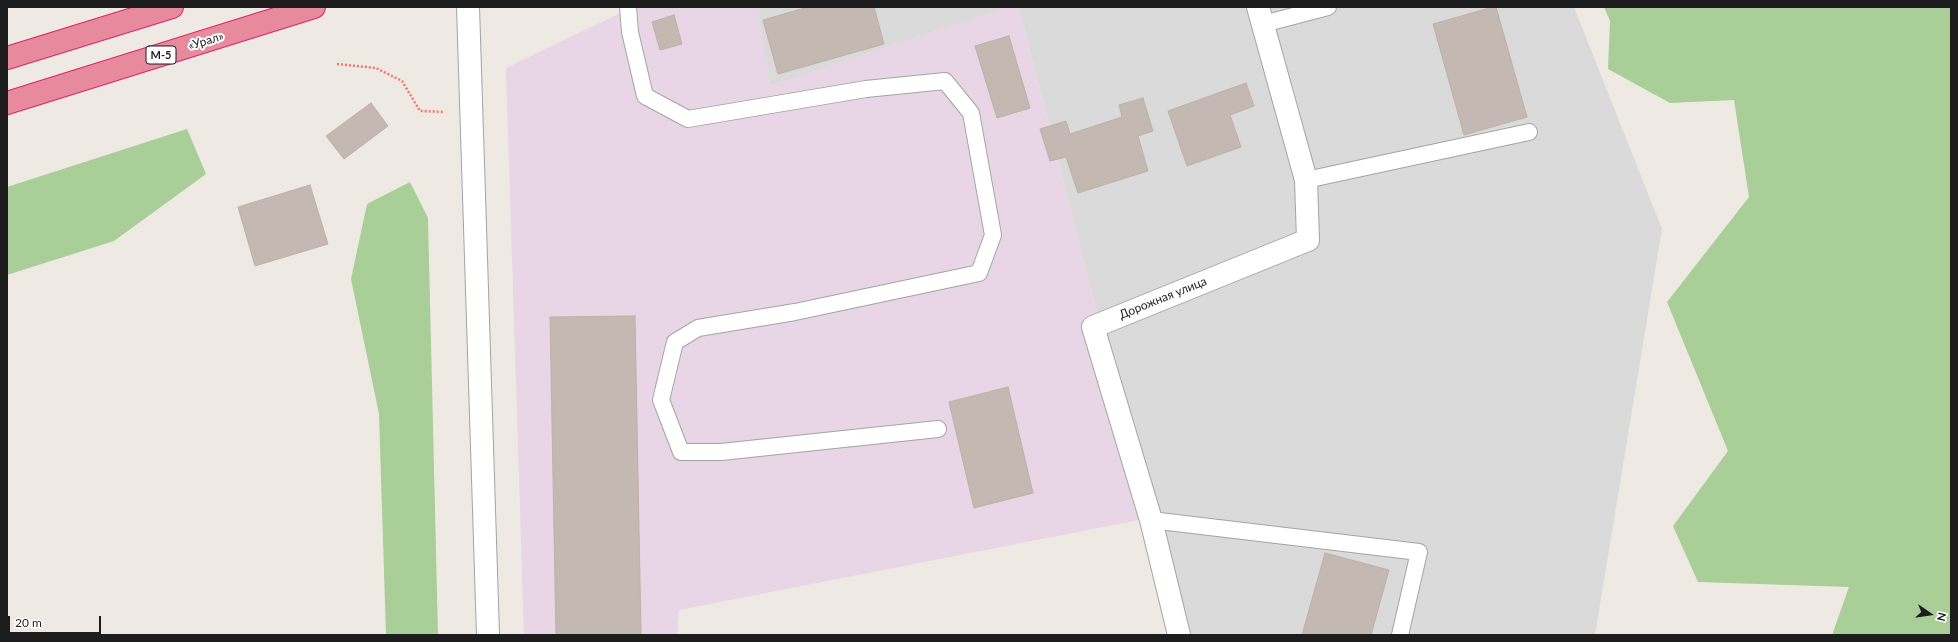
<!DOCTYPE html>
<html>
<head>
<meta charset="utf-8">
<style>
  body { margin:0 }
  #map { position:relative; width:1958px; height:642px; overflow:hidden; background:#eeeae3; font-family:Lato,sans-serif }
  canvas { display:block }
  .frame { position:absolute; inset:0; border:8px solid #1d1d1d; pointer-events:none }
  .north { position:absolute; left:1910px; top:594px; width:40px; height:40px; -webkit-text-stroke:3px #fff; paint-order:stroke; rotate:103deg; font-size:11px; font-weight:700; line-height:16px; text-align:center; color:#1d1d1d }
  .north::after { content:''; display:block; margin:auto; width:14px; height:18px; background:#1d1d1d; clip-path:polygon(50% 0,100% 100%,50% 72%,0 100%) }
  .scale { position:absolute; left:8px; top:616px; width:93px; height:18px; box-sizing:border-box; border:2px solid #1d1d1d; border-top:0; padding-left:5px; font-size:12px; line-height:14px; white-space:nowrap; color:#1d1d1d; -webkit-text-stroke:3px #fff; paint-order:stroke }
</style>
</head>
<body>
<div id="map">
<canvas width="1958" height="642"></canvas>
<div class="frame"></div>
<div class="north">N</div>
<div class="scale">20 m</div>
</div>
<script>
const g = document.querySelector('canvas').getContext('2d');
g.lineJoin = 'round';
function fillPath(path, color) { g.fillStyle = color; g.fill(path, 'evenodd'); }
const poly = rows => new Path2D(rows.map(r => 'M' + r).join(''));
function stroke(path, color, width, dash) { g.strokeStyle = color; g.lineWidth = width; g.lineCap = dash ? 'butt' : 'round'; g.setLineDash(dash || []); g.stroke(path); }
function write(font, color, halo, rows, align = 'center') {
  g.font = font + ' Lato,sans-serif'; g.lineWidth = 4; g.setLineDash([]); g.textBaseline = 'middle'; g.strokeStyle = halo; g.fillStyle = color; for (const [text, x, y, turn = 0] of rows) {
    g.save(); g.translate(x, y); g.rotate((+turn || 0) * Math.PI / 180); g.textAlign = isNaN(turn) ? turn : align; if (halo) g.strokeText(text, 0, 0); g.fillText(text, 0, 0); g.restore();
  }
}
const residential = poly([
  [757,7,1009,7,770,86],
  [1019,7,1574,7,1662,229,1595,635,1179,635]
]);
const industrial = poly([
  [633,7,757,7,770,86,1009,7,1019,7,1149,518,679,610,677,635,524,635,506,68]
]);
const forest = poly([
  [1604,7,1951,7,1951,635,1832,635,1849,587,1698,582,1673,526,1728,451,1667,302,1749,197,1734,100,1670,103,1608,69,1610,21],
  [187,129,206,174,114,241,7,275,7,187],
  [410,182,428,218,438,635,386,635,379,414,351,279,367,204]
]);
const building = poly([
  [808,7,874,7,884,44,778,74,763,20,808,7],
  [1493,7,1496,7,1527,117,1464,135,1433,24,1493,7],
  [674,15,682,44,660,50,652,22,674,15],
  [1009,36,1030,108,997,118,975,46,1009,36],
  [1246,83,1254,106,1230,115,1241,147,1187,166,1168,111,1246,83],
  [1143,98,1153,131,1138,136,1148,171,1078,193,1066,157,1050,161,1040,129,1066,121,1070,134,1122,117,1119,105,1143,98],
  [371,103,388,126,344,159,326,136,371,103],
  [310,185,328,244,255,266,238,207,310,185],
  [635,316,641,635,556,635,550,317,635,316],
  [1008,387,1033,493,974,508,949,402,1008,387],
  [1325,553,1389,570,1371,635,1302,635,1325,553]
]);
const path = poly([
  [337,64,376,68,402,81,420,111,444,112]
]);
const lane = poly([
  [628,7,630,32,645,96,688,119,866,89,945,81,971,113,993,235,979,273,795,312,698,328,675,342,661,400,681,452,721,452,938,429],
  [1263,24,1328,7],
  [1306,180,1529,132],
  [1151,520,1419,552,1400,635]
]);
const street = poly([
  [468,7,488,635],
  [1179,635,1151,520,1093,327,1308,240,1306,180,1258,7]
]);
const highway = poly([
  [7,58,172,7],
  [7,103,314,7]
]);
const shields = [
  [161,55,30]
];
const shieldNames = [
  ["М-5",161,55]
];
const streetNames = [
  ["«Урал»",206,41,-17],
  ["Дорожная улица",1163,298,-22]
];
fillPath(residential, '#dbdada');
fillPath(industrial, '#e8d5e5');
fillPath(forest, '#a9ce97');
fillPath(building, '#c3b9b2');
stroke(building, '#c0b0a5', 1);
stroke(lane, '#a4a4a4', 18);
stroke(street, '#a4a4a4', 24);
stroke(highway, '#d92367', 24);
stroke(path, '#fa7368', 2.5, [2, 2]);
stroke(lane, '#fff', 16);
stroke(street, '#fff', 22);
stroke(highway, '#e78a9e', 22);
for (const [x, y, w] of shields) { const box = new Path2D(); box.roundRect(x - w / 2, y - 9, w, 18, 3); g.fillStyle = '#fff'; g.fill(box); stroke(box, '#1d1d1d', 1); }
write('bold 11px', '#1d1d1d', null, shieldNames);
write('12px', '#1d1d1d', '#fff', streetNames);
</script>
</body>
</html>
